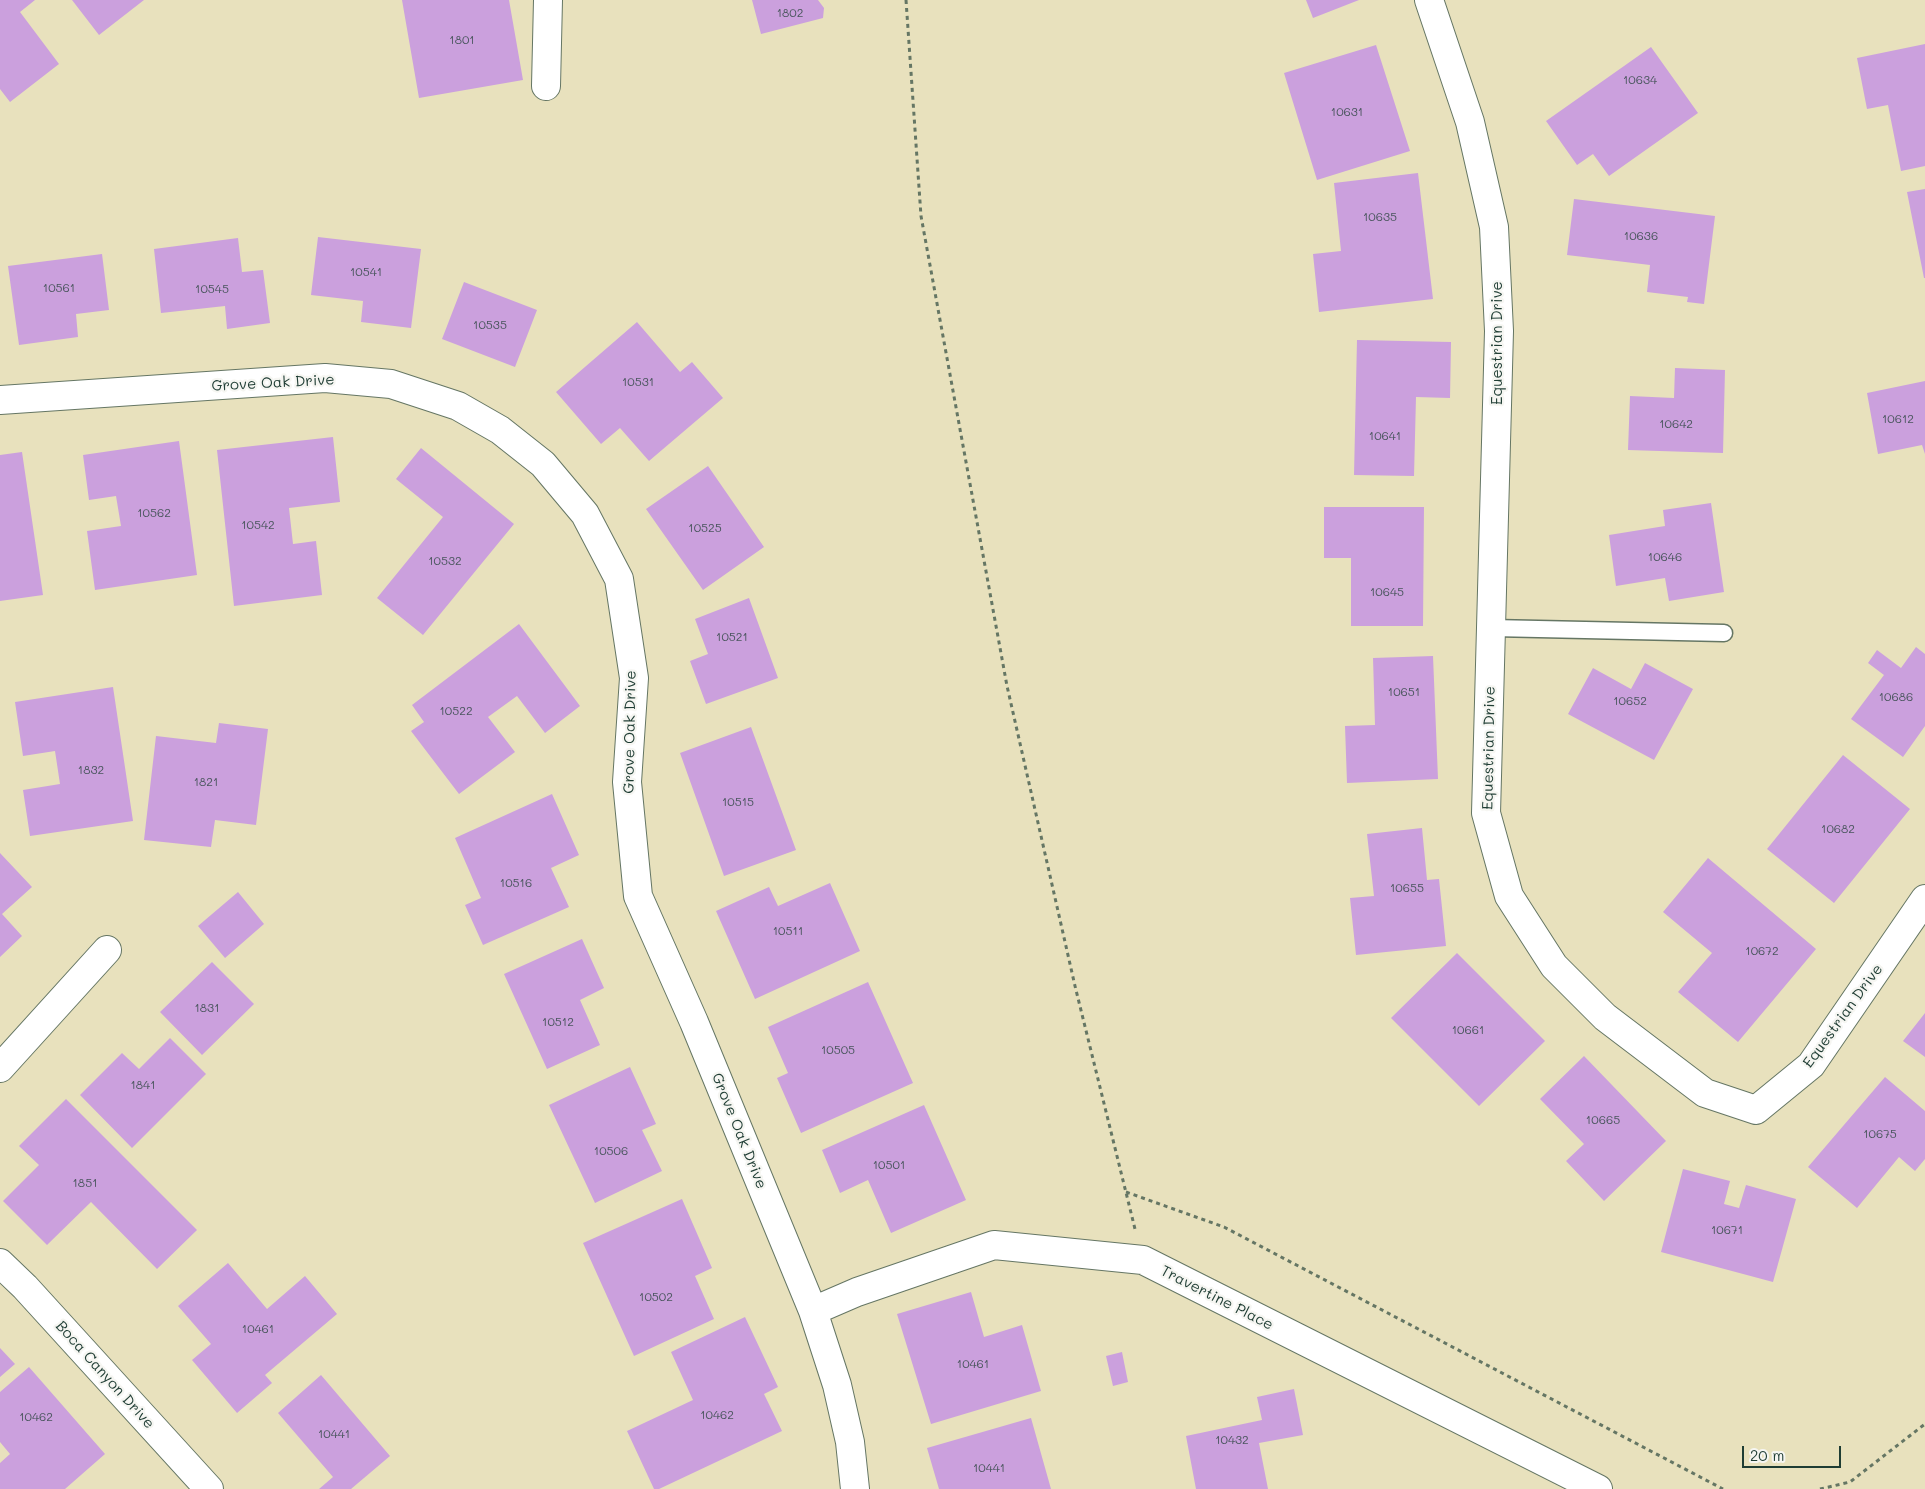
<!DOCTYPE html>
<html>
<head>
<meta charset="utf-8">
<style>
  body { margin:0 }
  #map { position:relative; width:1925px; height:1489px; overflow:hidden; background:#e8e1bd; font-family:Mali,sans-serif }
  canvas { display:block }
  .scale { position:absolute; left:1742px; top:1446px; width:99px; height:22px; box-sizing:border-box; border:2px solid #1f3d34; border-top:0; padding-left:6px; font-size:15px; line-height:18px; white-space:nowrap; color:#1f3d34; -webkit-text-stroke:4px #f6f6f2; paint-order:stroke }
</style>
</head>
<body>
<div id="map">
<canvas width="1925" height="1489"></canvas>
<div class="scale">20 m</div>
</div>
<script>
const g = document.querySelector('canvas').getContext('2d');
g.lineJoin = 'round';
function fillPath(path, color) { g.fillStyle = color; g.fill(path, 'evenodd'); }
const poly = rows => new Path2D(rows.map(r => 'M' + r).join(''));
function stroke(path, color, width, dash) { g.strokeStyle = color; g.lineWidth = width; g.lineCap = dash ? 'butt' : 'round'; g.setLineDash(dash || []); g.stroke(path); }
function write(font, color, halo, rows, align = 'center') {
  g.font = font + ' Mali,sans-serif'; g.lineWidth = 4.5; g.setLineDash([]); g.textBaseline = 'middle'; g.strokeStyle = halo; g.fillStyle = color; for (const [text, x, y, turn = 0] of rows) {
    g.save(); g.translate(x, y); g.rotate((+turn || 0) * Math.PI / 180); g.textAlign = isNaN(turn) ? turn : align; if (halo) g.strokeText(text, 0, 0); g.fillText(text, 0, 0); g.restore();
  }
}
const building = poly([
  [0,0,35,0,20,12,59,64,10,102,0,89],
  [72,0,144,0,99,35],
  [402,0,509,0,523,80,419,98],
  [752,0,818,0,824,8,823,18,761,34],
  [1306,0,1359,0,1313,18],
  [1925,44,1925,166,1901,171,1888,105,1867,109,1857,58],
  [1376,45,1410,151,1317,180,1284,73],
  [1651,47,1698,113,1609,176,1593,154,1577,165,1546,121],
  [1418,173,1433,299,1319,312,1313,254,1341,251,1334,183],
  [1925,189,1925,278,1924,278,1907,192],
  [1574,199,1715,216,1704,304,1687,302,1688,297,1647,292,1650,265,1567,255],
  [318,237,421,249,411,328,361,322,363,301,311,295],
  [238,238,242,272,263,270,270,323,227,329,225,306,161,313,154,249],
  [102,254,109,310,76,314,78,337,19,345,8,266],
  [464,282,537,310,515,367,442,339],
  [637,322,680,372,692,362,723,398,649,461,620,428,601,444,556,392],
  [1357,340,1451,342,1450,398,1416,397,1414,476,1354,475],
  [1675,368,1725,370,1723,453,1628,450,1630,396,1674,398],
  [1925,381,1925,454,1922,445,1878,454,1867,393],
  [333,437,340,502,289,508,293,544,316,541,322,595,234,606,217,450],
  [179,441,197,575,95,590,87,531,121,526,116,496,89,500,83,455],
  [421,448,514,524,423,635,377,598,443,517,396,479],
  [22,452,43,595,0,601,0,455],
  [708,466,764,547,703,590,646,509],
  [1711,503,1724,592,1669,601,1665,578,1616,586,1609,535,1665,526,1663,510],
  [1324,507,1424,507,1423,626,1351,626,1351,558,1324,558],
  [749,598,778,678,706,704,690,661,708,654,695,619],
  [519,624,580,706,545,733,517,696,488,717,515,752,459,794,411,731,424,722,412,705],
  [1916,647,1925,654,1925,726,1903,757,1851,719,1884,675,1868,663,1877,650,1901,668],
  [1433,656,1438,779,1347,783,1345,726,1375,725,1373,658],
  [1645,663,1693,689,1654,760,1568,714,1593,668,1631,689],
  [113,687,133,821,30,836,23,790,60,784,55,751,23,756,15,702],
  [219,723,268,729,256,825,215,820,211,847,144,840,156,736,216,743],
  [751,727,796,850,724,876,680,753],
  [1843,755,1910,809,1834,903,1767,849],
  [552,794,579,855,551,868,569,907,483,945,465,905,481,898,455,838],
  [1422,828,1427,880,1439,879,1446,946,1356,955,1350,898,1374,896,1367,834],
  [0,853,32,887,2,914,22,936,0,957],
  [1708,858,1816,949,1738,1042,1678,992,1712,953,1663,912],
  [830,883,860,951,755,999,716,911,769,887,778,906],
  [238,892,264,924,225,958,198,926],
  [582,939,604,988,580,1000,600,1045,547,1069,504,974],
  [1457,953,1545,1041,1479,1106,1391,1018],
  [212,962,254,1004,202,1055,160,1012],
  [868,982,913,1083,801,1133,777,1078,788,1073,768,1027],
  [1925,1013,1925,1057,1903,1041],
  [170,1038,206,1074,132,1148,80,1095,122,1053,139,1069],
  [1584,1056,1666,1141,1604,1201,1566,1161,1584,1144,1540,1099],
  [630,1067,656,1124,642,1130,662,1171,595,1203,549,1105],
  [1885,1077,1925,1111,1925,1159,1915,1171,1899,1157,1857,1208,1808,1167],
  [66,1099,197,1230,157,1269,91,1202,47,1245,3,1201,39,1165,19,1146],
  [924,1105,966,1200,891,1233,868,1180,840,1193,822,1150],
  [1683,1169,1730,1181,1724,1204,1739,1208,1746,1185,1796,1199,1773,1282,1661,1252],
  [682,1199,712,1268,695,1276,714,1319,634,1356,583,1243],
  [228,1263,267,1309,305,1276,337,1314,265,1375,272,1383,237,1413,192,1360,211,1344,178,1306],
  [971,1292,984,1337,1022,1325,1041,1391,931,1424,897,1314],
  [745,1317,778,1387,764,1394,782,1431,659,1489,654,1489,627,1431,693,1400,671,1352],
  [0,1348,15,1364,0,1377],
  [1122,1352,1128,1382,1113,1386,1106,1356],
  [29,1367,105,1454,65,1489,0,1489,0,1463,10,1454,0,1442,0,1392],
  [321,1375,390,1456,351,1489,319,1489,333,1477,278,1413],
  [1294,1389,1303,1435,1259,1443,1268,1489,1196,1489,1186,1436,1262,1420,1257,1397],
  [1031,1418,1051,1489,939,1489,927,1448]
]);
const path = poly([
  [906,0,921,216,1007,686,1075,986,1135,1229],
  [1126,1192,1224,1227,1723,1489],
  [1820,1489,1850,1482,1925,1424]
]);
const service = poly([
  [1492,628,1724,633]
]);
const minor = poly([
  [1429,0,1470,122,1494,227,1499,331,1486,813,1509,896,1554,966,1605,1017,1705,1093,1756,1110,1811,1065,1925,899],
  [546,86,548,0],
  [0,400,325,378,391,384,458,406,500,430,543,464,585,514,619,579,634,678,627,782,638,896,694,1022,813,1311,837,1385,850,1442,855,1489],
  [0,1068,107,950],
  [0,1263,25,1287,209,1489],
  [813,1311,857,1292,994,1245,1143,1260,1598,1489]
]);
const numberNames = [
  ["1802",790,13],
  ["1801",462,40],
  ["10634",1640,80],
  ["10631",1347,112],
  ["10635",1380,217],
  ["10636",1641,236],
  ["10541",366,272],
  ["10561",59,288],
  ["10545",212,289],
  ["10535",490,325],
  ["10531",638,382],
  ["10612",1898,419],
  ["10642",1676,424],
  ["10641",1385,436],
  ["10562",154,513],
  ["10542",258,525],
  ["10525",705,528],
  ["10646",1665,557],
  ["10532",445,561],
  ["10645",1387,592],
  ["10521",732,637],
  ["10651",1404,692],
  ["10686",1896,697],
  ["10652",1630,701],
  ["10522",456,711],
  ["1832",91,770],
  ["1821",206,782],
  ["10515",738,802],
  ["10682",1838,829],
  ["10516",516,883],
  ["10655",1407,888],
  ["10511",788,931],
  ["10672",1762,951],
  ["1831",207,1008],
  ["10512",558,1022],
  ["10661",1468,1030],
  ["10505",838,1050],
  ["1841",143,1085],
  ["10665",1603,1120],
  ["10675",1880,1134],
  ["10506",611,1151],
  ["10501",889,1165],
  ["1851",85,1183],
  ["10671",1727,1230],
  ["10502",656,1297],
  ["10461",258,1329],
  ["10461",973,1364],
  ["10462",717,1415],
  ["10462",36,1417],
  ["10441",334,1434],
  ["10432",1232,1440],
  ["10441",989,1468]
];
const streetNames = [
  ["Equestrian Drive",1497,343,-90],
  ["Grove Oak Drive",273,383,-3],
  ["Grove Oak Drive",630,732,-89],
  ["Equestrian Drive",1489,748,-89],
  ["Equestrian Drive",1843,1016,-54],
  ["Grove Oak Drive",739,1131,68],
  ["Travertine Place",1217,1298,27],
  ["Boca Canyon Drive",105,1375,48]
];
fillPath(building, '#cba0dd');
stroke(service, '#657664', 19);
stroke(minor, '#657664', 30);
stroke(path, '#657664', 3, [4, 4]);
stroke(service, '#fff', 16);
stroke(minor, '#fff', 28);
write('12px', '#4a565e', null, numberNames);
write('15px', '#1f3d34', '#f6f6f2', streetNames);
</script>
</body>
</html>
